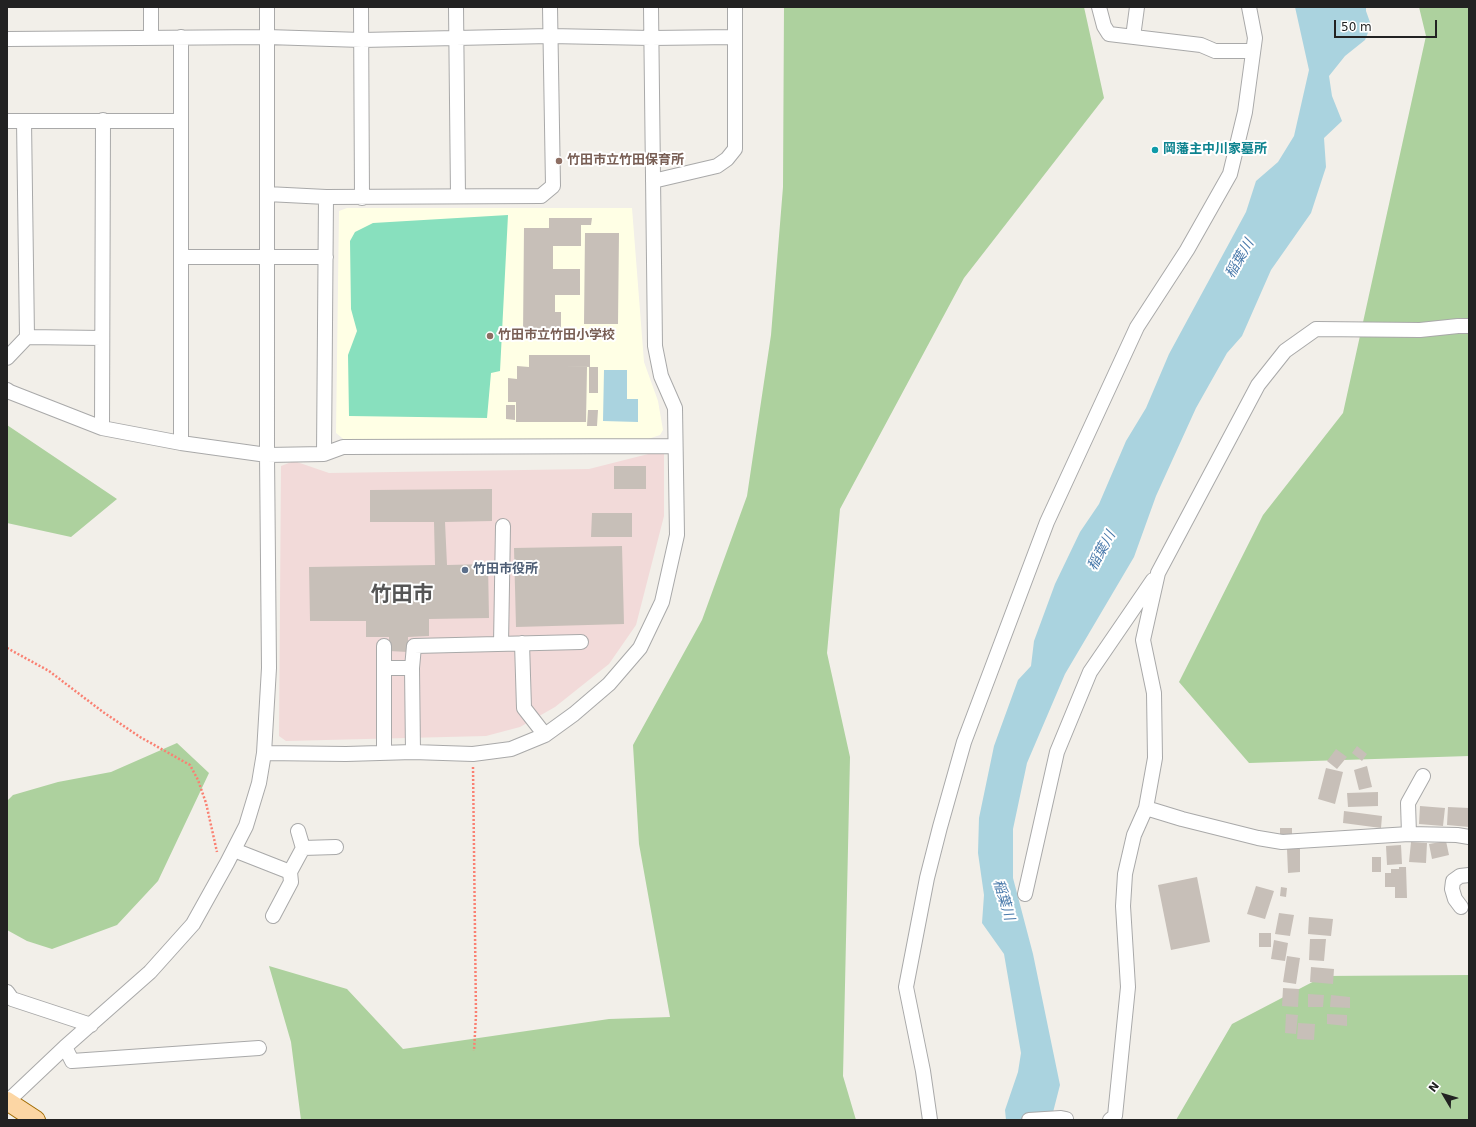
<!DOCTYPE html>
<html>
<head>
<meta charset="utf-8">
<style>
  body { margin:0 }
  #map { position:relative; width:1476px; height:1127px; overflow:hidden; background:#f2efe9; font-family:"DejaVu Sans",sans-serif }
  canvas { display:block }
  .frame { position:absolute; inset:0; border:8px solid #222; pointer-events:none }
  .north { position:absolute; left:1424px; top:1075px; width:40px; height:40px; -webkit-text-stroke:3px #fff; paint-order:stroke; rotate:308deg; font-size:11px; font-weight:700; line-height:16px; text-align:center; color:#222 }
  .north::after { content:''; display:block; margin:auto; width:14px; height:18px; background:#222; clip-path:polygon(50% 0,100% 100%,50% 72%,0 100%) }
  .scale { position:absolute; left:1334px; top:20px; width:103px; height:18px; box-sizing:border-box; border:2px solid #222; border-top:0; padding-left:5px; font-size:12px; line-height:14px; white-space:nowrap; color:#222; -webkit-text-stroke:3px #fff; paint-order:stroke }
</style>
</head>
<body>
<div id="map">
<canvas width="1476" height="1127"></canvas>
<div class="frame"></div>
<div class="north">N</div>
<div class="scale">50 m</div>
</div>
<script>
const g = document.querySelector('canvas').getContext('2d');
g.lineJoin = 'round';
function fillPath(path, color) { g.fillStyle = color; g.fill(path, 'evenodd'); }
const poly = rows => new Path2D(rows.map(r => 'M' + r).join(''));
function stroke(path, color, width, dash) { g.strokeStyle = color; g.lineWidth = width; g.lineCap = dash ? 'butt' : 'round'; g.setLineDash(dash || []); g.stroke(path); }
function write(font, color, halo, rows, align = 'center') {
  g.font = font + ' "DejaVu Sans","Noto Sans JP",sans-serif'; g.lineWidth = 4; g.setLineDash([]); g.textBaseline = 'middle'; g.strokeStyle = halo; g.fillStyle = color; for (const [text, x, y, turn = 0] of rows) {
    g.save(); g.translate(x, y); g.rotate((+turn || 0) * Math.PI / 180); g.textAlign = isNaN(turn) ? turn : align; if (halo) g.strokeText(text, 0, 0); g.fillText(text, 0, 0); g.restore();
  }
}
const commercial = poly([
  [664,450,664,516,636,625,609,664,555,707,520,727,486,736,286,741,279,736,281,466,294,461,329,473,589,469]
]);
const education = poly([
  [347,208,632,208,644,362,658,401,663,430,660,435,648,439,347,442,336,433,339,211]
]);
const forest = poly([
  [784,7,1084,7,1104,98,964,278,840,509,827,653,850,757,843,1076,856,1120,301,1120,291,1042,269,966,347,989,403,1049,609,1019,670,1017,639,844,633,745,702,620,747,496,771,335,783,187],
  [1419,7,1469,7,1469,756,1249,763,1179,682,1263,515,1343,413,1426,36],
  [7,425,65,464,117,499,71,537,7,523],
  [177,743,209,773,158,881,117,925,52,949,27,941,7,930,7,801,13,795,58,782,111,772],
  [1469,975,1469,1120,1176,1120,1232,1024,1324,976]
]);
const pitch = poly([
  [508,215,500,371,491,373,487,418,349,416,348,355,357,331,351,309,350,241,355,232,373,223]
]);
const water = poly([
  [1295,7,1366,7,1366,11,1371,25,1365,40,1345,56,1329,76,1332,96,1342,121,1324,138,1326,167,1311,213,1271,270,1242,336,1227,353,1196,408,1156,496,1134,557,1065,674,1027,763,1013,829,1013,878,1033,954,1060,1085,1051,1120,1006,1120,1005,1110,1018,1072,1021,1053,1004,954,982,923,984,895,978,853,979,818,994,746,1018,680,1031,666,1034,641,1055,584,1080,532,1099,504,1126,441,1146,408,1169,354,1246,212,1256,181,1278,162,1294,136,1309,70],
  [604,370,627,370,627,399,638,399,638,422,603,421]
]);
const building = poly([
  [549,218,592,218,591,225,581,225,581,246,553,246,553,269,580,269,580,295,555,295,555,312,561,312,561,335,523,335,524,228,549,228],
  [585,233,619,233,618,324,584,324],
  [529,355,590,355,590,367,560,366,587,367,586,422,516,422,516,402,508,402,508,378,517,379,517,366,529,367],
  [589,367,598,367,598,393,589,393],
  [506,405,515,405,515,420,506,419],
  [588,410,598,410,597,426,587,426],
  [614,466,646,466,646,489,614,489],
  [492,489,492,521,445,522,447,565,488,564,489,618,429,619,429,636,408,637,408,652,389,651,389,637,366,637,366,621,310,621,309,567,435,565,434,522,370,522,370,490],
  [592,513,632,513,632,537,591,537],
  [622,546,624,624,516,627,514,548],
  [1357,746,1367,754,1362,761,1352,753],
  [1336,749,1347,757,1337,769,1327,761],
  [1367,766,1372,787,1359,790,1354,770],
  [1326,768,1343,772,1335,804,1318,799],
  [1378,792,1378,806,1348,807,1347,793],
  [1420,806,1445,808,1443,826,1419,824],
  [1448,807,1469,808,1469,827,1447,825],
  [1344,811,1382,816,1381,828,1343,823],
  [1280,828,1292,828,1292,834,1280,834],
  [1446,841,1449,855,1432,859,1429,844],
  [1411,842,1427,843,1426,863,1409,862],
  [1401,845,1402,864,1387,865,1386,846],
  [1287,849,1300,849,1300,872,1288,873],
  [1372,857,1381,857,1381,872,1372,872],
  [1399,867,1406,867,1407,898,1395,898,1395,887,1385,887,1385,873,1391,873,1391,869,1399,869],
  [1197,877,1210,942,1171,950,1158,885],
  [1256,886,1274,891,1265,919,1247,914],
  [1281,887,1287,888,1286,897,1280,896],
  [1279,913,1294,915,1290,936,1275,934],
  [1309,917,1333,919,1331,936,1308,934],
  [1259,933,1271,933,1271,947,1259,947],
  [1310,939,1326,939,1324,961,1309,960],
  [1274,940,1288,943,1285,961,1271,959],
  [1287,956,1300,958,1296,984,1283,982],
  [1311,967,1334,969,1333,984,1310,982],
  [1283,988,1299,989,1298,1007,1282,1006],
  [1308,994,1324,995,1323,1007,1308,1007],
  [1331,995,1350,997,1350,1008,1330,1007],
  [1286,1014,1298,1015,1296,1034,1285,1033],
  [1327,1014,1347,1015,1347,1026,1327,1024],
  [1298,1023,1315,1024,1314,1040,1297,1039]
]);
const path = poly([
  [7,648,49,671,103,712,140,737,190,765,198,780,206,803,217,852],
  [473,767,476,1015,474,1051]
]);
const minor = poly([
  [361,7,362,198],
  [456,7,458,196],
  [1099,7,1104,26,1109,34,1201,45,1215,51,1253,51],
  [1133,37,1137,7],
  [151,38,151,7],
  [7,39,267,37,362,40,550,36,651,38,735,37],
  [7,121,181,121],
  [653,181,717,166,727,159,735,149,735,7],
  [267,194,326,197],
  [181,257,326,257],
  [27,337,102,338],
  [7,358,27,337,24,121],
  [7,390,10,392,102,428,181,443,267,455,324,454,343,447,675,446],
  [102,428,103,120],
  [181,443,181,37],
  [324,454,326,197,541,196,553,186,550,7],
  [522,643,524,708,545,735],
  [501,644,503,526],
  [384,646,384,752],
  [385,668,412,668],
  [413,752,412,668,414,646,581,642],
  [264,753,346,754,413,752,473,754,511,749,545,735,574,714,609,684,640,648,662,602,677,535,675,408,661,376,655,346,651,7],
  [1146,808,1155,758,1154,693,1143,640,1158,573,1258,385,1285,351,1316,329,1420,330,1458,326,1469,326],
  [1409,834,1408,803,1423,776],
  [303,848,336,847],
  [234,850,290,872,291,882,273,916],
  [290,872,303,848,298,831],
  [1025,894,1057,752,1090,672,1153,580],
  [1461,907,1455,899,1452,889,1453,881,1460,876,1469,875],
  [7,992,12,999,91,1025],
  [65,1047,72,1061,259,1048],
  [8,1101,65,1047,150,972,193,924,227,863,246,826,259,783,264,753,269,668,267,455,267,7],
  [930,1120,923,1071,906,987,927,878,940,827,964,742,1047,522,1137,327,1187,250,1230,174,1245,112,1255,38,1249,7],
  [1029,1120,1061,1118,1066,1119,1066,1120],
  [1110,1120,1115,1116,1128,987,1123,906,1125,874,1134,835,1146,808,1182,819,1258,838,1282,842,1409,834,1457,835,1469,837]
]);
const major = poly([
  [7,1101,36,1120]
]);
const markers = [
  [1155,150,4,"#0f9aa8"],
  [559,161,4,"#8d6e63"],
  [490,336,4,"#8d6e63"],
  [465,570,4,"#5c6f8a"]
];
const cultureNames = [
  ["岡藩主中川家墓所",1163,150]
];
const educationNames = [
  ["竹田市立竹田保育所",567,161],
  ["竹田市立竹田小学校",498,336]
];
const serviceNames = [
  ["竹田市役所",473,570]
];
const waterNames = [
  ["稲葉川",1240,259,-60],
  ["稲葉川",1102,551,-61],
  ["稲葉川",1003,900,73]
];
const townNames = [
  ["竹田市",402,596]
];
fillPath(commercial, '#f2dad9');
fillPath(education, '#ffffe5');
fillPath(forest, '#add19e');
fillPath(pitch, '#88e0be');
fillPath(water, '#aad3df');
fillPath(building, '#c7bfb8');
stroke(minor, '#a9a9a9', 16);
stroke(major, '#a06b00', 20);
stroke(path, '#fa8072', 2.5, [2, 2]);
stroke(minor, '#fff', 14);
stroke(major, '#fcd6a4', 18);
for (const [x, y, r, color] of markers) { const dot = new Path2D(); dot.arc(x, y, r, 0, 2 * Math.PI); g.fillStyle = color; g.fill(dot); stroke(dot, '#fff', 1.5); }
write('bold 13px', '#0d838f', '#fff', cultureNames, 'left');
write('bold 13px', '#785e54', '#fff', educationNames, 'left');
write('bold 13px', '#4e5e75', '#fff', serviceNames, 'left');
write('italic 14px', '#4a7aab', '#fff', waterNames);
write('bold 21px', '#555', '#fff', townNames);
</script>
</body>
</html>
